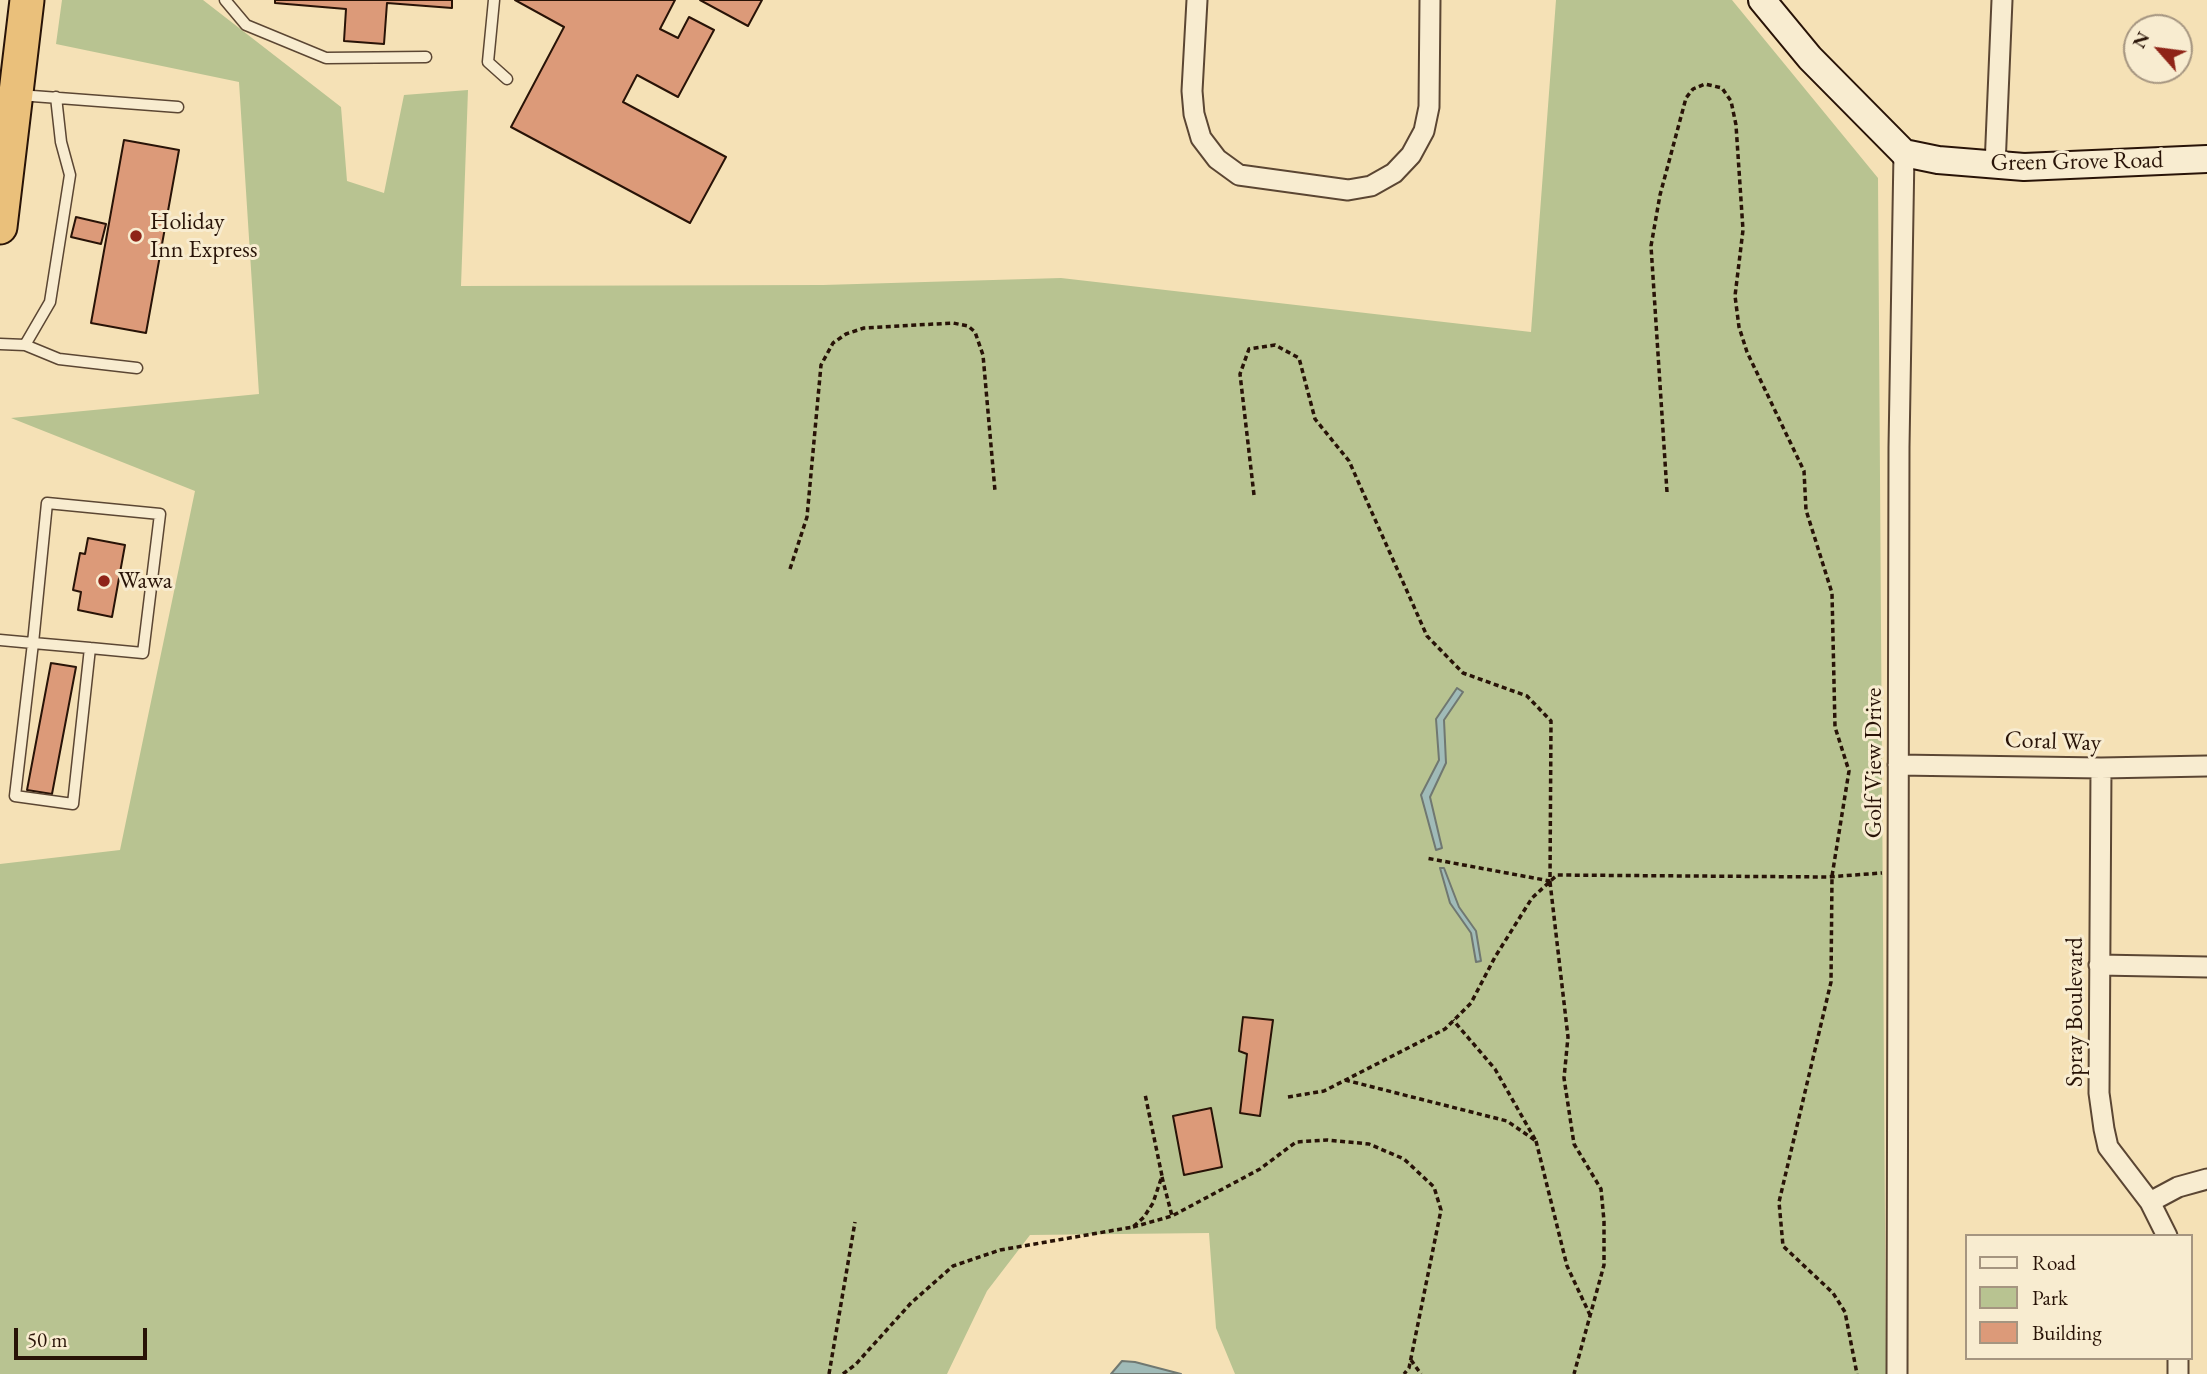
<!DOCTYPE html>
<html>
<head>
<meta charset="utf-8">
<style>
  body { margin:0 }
  #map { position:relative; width:2207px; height:1374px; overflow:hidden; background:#f5e1b6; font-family:"EB Garamond",serif }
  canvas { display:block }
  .legend { position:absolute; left:1965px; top:1234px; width:228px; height:126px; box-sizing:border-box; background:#f8ecd0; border:2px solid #a59580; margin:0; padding:9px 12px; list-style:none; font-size:21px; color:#281307 }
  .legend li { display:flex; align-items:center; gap:14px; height:35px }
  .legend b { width:35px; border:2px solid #a59580 }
  .north { position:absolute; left:2123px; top:14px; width:70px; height:70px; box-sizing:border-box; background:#f8ecd0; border:2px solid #a59580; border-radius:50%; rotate:298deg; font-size:19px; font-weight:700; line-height:28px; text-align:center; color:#281307 }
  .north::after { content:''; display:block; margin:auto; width:24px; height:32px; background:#8f2418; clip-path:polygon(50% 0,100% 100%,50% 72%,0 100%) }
  .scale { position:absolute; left:14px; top:1328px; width:133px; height:32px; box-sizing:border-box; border:4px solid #281307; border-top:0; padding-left:9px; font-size:21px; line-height:24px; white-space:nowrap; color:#281307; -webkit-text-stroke:5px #f8ecd0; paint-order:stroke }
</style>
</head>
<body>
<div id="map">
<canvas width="2207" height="1374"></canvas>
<ul class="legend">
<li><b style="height:9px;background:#f8ecd0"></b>Road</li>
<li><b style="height:19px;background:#b8c391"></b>Park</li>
<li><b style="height:19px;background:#dc9a79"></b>Building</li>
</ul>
<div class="north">N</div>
<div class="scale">50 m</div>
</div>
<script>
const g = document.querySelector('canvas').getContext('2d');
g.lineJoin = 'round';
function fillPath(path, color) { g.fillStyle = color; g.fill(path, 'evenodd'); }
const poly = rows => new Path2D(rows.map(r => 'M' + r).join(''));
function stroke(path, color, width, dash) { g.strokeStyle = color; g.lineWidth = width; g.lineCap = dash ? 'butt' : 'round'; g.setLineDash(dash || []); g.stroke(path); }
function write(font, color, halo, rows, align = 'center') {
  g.font = font + ' "EB Garamond",serif'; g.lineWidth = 6; g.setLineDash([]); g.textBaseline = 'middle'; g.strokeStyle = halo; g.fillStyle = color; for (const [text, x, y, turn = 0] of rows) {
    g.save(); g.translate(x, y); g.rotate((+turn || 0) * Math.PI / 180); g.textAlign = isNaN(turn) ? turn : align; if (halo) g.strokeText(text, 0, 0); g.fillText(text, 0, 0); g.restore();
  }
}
const green = poly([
  [62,0,203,0,341,107,347,181,384,193,404,95,468,90,461,286,823,285,1061,278,1531,332,1556,0,1732,0,1878,178,1886,1374,1235,1374,1216,1328,1209,1233,1030,1235,987,1291,947,1374,0,1374,0,864,120,850,195,491,11,418,259,394,239,82,56,44]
]);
const water = poly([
  [1457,688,1463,692,1444,720,1446,763,1430,797,1442,848,1436,850,1421,795,1439,760,1436,719,1457,688],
  [1440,868,1444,868,1459,907,1476,931,1481,961,1476,962,1471,933,1450,903,1440,868],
  [1122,1361,1135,1362,1181,1374,1111,1374,1122,1361]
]);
const building = poly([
  [275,0,452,0,452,8,387,3,384,44,344,41,346,9,275,3,275,0],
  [675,0,660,29,678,38,689,17,714,30,678,97,637,75,623,102,726,157,690,223,511,127,564,27,515,0,675,0],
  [700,0,762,0,748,26,700,0],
  [124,140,179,150,146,333,91,323,124,140],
  [76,217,106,224,101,244,71,237,76,217],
  [88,538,125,545,112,617,78,610,81,592,73,590,80,553,85,554,88,538],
  [51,663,76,667,52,794,27,790,51,663],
  [1243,1017,1273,1020,1260,1116,1240,1113,1247,1054,1239,1051,1243,1017],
  [1211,1108,1222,1167,1184,1175,1173,1116,1211,1108]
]);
const path = poly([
  [1667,492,1651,246,1660,195,1686,98,1693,89,1705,84,1722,88,1731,101,1736,125,1743,230,1735,296,1739,327,1747,352,1804,471,1806,510,1832,593,1835,727,1849,771,1832,876,1831,982,1779,1202,1783,1246,1833,1293,1845,1312,1857,1374],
  [1254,495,1240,374,1249,349,1275,345,1299,358,1315,419,1349,461,1427,636,1463,673,1527,696,1551,721,1550,881,1426,858],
  [790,569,807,517,821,365,833,343,846,334,864,328,953,323,968,326,975,332,983,355,995,491],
  [1550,882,1568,1037,1564,1078,1574,1144,1601,1189,1604,1221,1604,1265,1574,1374],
  [1345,1080,1507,1121,1536,1141,1495,1069,1453,1020],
  [1288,1097,1324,1091,1445,1029,1471,1003,1495,957,1532,898,1557,875,1827,877,1882,873],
  [1536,1141,1567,1266,1590,1315],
  [1162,1177,1172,1216],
  [1133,1227,1172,1216,1260,1169,1296,1142,1327,1140,1369,1144,1404,1159,1434,1187,1441,1210,1409,1368,1404,1374],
  [1411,1360,1421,1374],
  [829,1374,855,1222],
  [843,1374,856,1364,911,1303,953,1266,1000,1250,1133,1227,1144,1217,1153,1203,1162,1176,1145,1094]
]);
const lane = poly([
  [225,0,246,25,326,58,426,57],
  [494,0,488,62,507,79],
  [19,95,178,107],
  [0,344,25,345,50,302,70,175,61,142,56,97],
  [25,345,59,359,137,368],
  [0,640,33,643,47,503,160,514,143,653,90,648,33,643,15,796,73,804,90,648]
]);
const street = poly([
  [1197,0,1192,91,1194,114,1201,138,1217,159,1239,175,1348,190,1371,186,1394,173,1411,155,1424,131,1429,107,1430,0],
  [1995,166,2002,0],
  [1898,765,2101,768,2207,766],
  [2101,768,2099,1093,2104,1129,2108,1147,2150,1202,2167,1236],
  [2099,965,2207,967],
  [2150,1202,2178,1187,2207,1179],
  [1897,1374,1899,447,1904,153],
  [2178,1374,2178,1358]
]);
const secondary = poly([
  [1762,0,1810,58,1904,153,1938,160,2024,167,2207,159]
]);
const highway = poly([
  [0,227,27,0]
]);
const markers = [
  [136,236,7,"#8f2418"],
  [104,581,7,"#8f2418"]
];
const streetNames = [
  ["Green Grove Road",2077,162,-1],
  ["Coral Way",2053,742,2],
  ["Golf View Drive",1874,763,-90],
  ["Spray Boulevard",2075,1012,-90]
];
const poiNames = [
  ["Holiday",150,222],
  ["Inn Express",150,250],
  ["Wawa",118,581]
];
fillPath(green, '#b8c391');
fillPath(water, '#a0bbb8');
stroke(water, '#707871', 2);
fillPath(building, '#dc9a79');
stroke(building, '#281307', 2);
stroke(lane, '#5b4633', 13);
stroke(street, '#5b4633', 23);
stroke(secondary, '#281307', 30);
stroke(highway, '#281307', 37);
stroke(path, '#281307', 3.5, [5, 3.5]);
stroke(lane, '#f8ecd0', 10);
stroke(street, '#f8ecd0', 19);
stroke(secondary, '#f8ecd0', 26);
stroke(highway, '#eac07b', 33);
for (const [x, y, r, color] of markers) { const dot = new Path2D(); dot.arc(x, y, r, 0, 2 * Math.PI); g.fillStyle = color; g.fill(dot); stroke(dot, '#f8ecd0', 2.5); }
write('24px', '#281307', '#f8ecd0', streetNames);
write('24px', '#281307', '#f8ecd0', poiNames, 'left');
</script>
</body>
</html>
